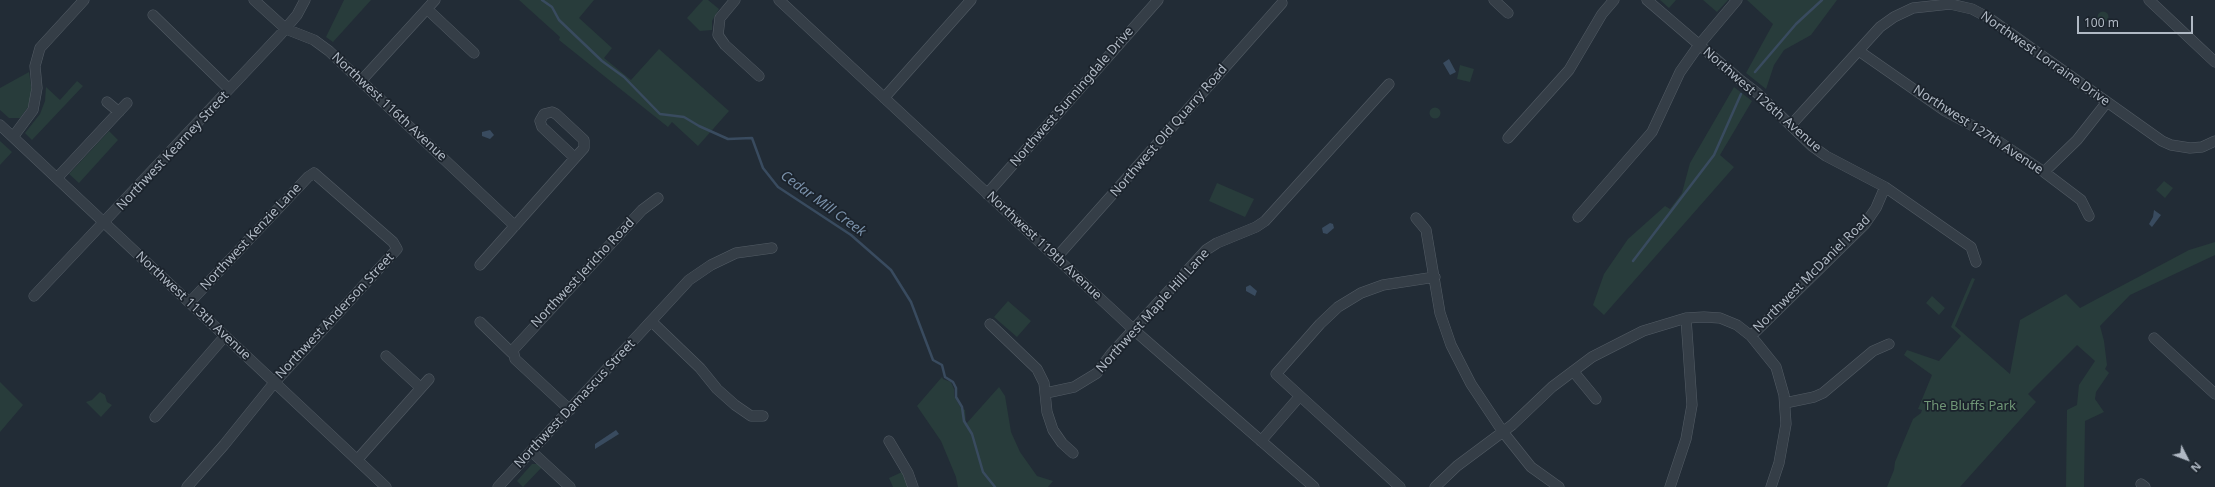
<!DOCTYPE html>
<html>
<head>
<meta charset="utf-8">
<style>
  body { margin:0 }
  #map { position:relative; width:2215px; height:487px; overflow:hidden; background:#222c36; font-family:"Noto Sans",sans-serif }
  canvas { display:block }
  .north { position:absolute; left:2167px; top:439px; width:40px; height:40px; -webkit-text-stroke:3px #1b232c; paint-order:stroke; rotate:132deg; font-size:11px; font-weight:700; line-height:16px; text-align:center; color:#b0b9c4 }
  .north::after { content:''; display:block; margin:auto; width:14px; height:18px; background:#b0b9c4; clip-path:polygon(50% 0,100% 100%,50% 72%,0 100%) }
  .scale { position:absolute; left:2077px; top:16px; width:116px; height:18px; box-sizing:border-box; border:2px solid #b0b9c4; border-top:0; padding-left:5px; font-size:12px; line-height:14px; white-space:nowrap; color:#b0b9c4; -webkit-text-stroke:3px #1b232c; paint-order:stroke }
</style>
</head>
<body>
<div id="map">
<canvas width="2215" height="487"></canvas>
<div class="north">N</div>
<div class="scale">100 m</div>
</div>
<script>
const g = document.querySelector('canvas').getContext('2d');
g.lineJoin = 'round';
function fillPath(path, color) { g.fillStyle = color; g.fill(path, 'evenodd'); }
const poly = rows => new Path2D(rows.map(r => 'M' + r).join(''));
function stroke(path, color, width, dash) { g.strokeStyle = color; g.lineWidth = width; g.lineCap = dash ? 'butt' : 'round'; g.setLineDash(dash || []); g.stroke(path); }
function write(font, color, halo, rows, align = 'center') {
  g.font = font + ' "Noto Sans",sans-serif'; g.lineWidth = 3.5; g.setLineDash([]); g.textBaseline = 'middle'; g.strokeStyle = halo; g.fillStyle = color; for (const [text, x, y, turn = 0] of rows) {
    g.save(); g.translate(x, y); g.rotate((+turn || 0) * Math.PI / 180); g.textAlign = isNaN(turn) ? turn : align; if (halo) g.strokeText(text, 0, 0); g.fillText(text, 0, 0); g.restore();
  }
}
const green = poly([
  [344,0,371,0,333,42,326,37],
  [519,0,594,0,579,18,612,48,604,58,631,80,659,49,729,111,698,146,672,122,668,127,559,40,560,37],
  [703,0,708,0,719,9,712,21,712,30,700,31,687,18],
  [1660,0,1676,0,1669,8],
  [1703,0,1728,0,1717,12],
  [1747,0,1837,0,1811,35,1784,50,1774,65,1766,89,1746,73,1773,24],
  '2097.5 17a5.5 5.5 0 1 1 11 0a5.5 5.5 0 1 1-11 0Z',
  [1460,65,1474,69,1470,82,1457,79],
  [29,72,32,92,28,107,20,118,9,118,0,110,0,88],
  [77,81,83,86,32,140,25,133,40,114,45,101,46,87,60,100],
  [1734,87,1752,101,1720,155,1734,167,1604,315,1593,305,1604,274,1628,239,1665,206,1670,209,1682,193,1690,163],
  '1429.5 113a5.5 5.5 0 1 1 11 0a5.5 5.5 0 1 1-11 0Z',
  [109,131,118,140,79,183,69,174],
  [0,141,12,152,0,165],
  [2164,181,2173,188,2165,198,2156,190],
  [1217,183,1254,199,1245,217,1209,201],
  [2215,242,2215,255,2130,295,2100,326,2104,341,2107,365,2105,369,2109,373,2096,392,2095,399,2104,412,2085,421,2084,487,2066,487,2067,410,2077,405,2079,385,2095,361,2077,345,2028,394,2036,402,1960,487,1887,487,1894,470,1895,462,1913,419,1921,413,1922,410,1918,409,1932,375,1904,355,1907,350,1939,361,1961,336,1951,327,1972,278,1975,279,1955,326,2010,374,2020,320,2066,294,2080,308,2189,250],
  [1932,296,1945,308,1939,315,1926,303],
  [1008,301,1031,321,1017,337,994,317],
  [942,377,943,379,951,382,954,389,954,396,961,408,965,410,966,424,999,387,1005,396,1011,432,1020,452,1037,476,1053,481,1048,487,958,487,956,477,941,441,917,406],
  [0,382,23,405,0,432],
  [100,392,105,395,107,402,112,405,101,417,86,402,92,400],
  [532,464,537,464,542,467,523,487,517,481],
  [902,472,908,487,893,487,889,478]
]);
const water = poly([
  [1449,59,1456,72,1450,75,1443,63],
  [490,130,494,135,490,139,482,136,482,132],
  [2154,210,2161,215,2152,227,2149,224,2153,217],
  [1330,223,1333,224,1334,228,1327,234,1323,233,1322,228],
  [1250,285,1257,291,1255,296,1246,291,1246,287],
  [616,430,619,434,595,449,595,444]
]);
const stream = poly([
  [542,0,552,7,559,20,602,61,624,77,660,114,684,117,699,126,728,139,752,138,763,168,778,187,851,235,891,270,911,302,933,360,942,365,945,377,953,382,956,388,956,397,962,407,964,421,972,434,983,472,995,487],
  [1755,72,1796,24,1822,0],
  [1633,261,1714,155,1741,94]
]);
const minor = poly([
  [254,0,286,29,314,40,329,51,515,226],
  [735,0,720,18,718,35,725,45,759,76],
  [779,0,1134,330,1314,487],
  [1494,0,1508,13],
  [1647,0,1739,79,1756,92,1812,146,1826,156,1885,187,1971,247,1976,262],
  [2149,0,2215,62],
  [427,9,474,53],
  [153,15,229,89],
  [1859,51,1945,111,1986,133,2044,172,2081,200,2089,216],
  [361,81,435,0],
  [884,98,971,0],
  [107,102,119,112],
  [0,125,386,487],
  [1791,125,1880,27,1894,17,1913,8,1950,4,1972,9,1989,18,2162,141,2171,145,2190,148,2202,147,2215,141],
  [13,137,33,110,37,88,35,66,40,48,84,0],
  [1508,138,1569,70,1602,14,1614,0],
  [2044,172,2077,140,2107,102],
  [57,178,127,103],
  [987,194,1158,0],
  [1578,217,1652,132,1680,72,1699,45,1737,0],
  [1416,218,1426,230,1440,313,1451,345,1471,384,1503,432,1531,467,1559,487],
  [1056,258,1282,3],
  [480,265,575,158,584,148,584,140,556,114,552,112,544,114,540,121,542,127,575,158],
  [34,296,280,35,297,15,305,0],
  [651,321,700,368,717,389,735,405,751,416,763,416],
  [480,322,512,353],
  [990,324,1037,369,1044,383,1047,412,1053,430,1062,443,1073,453],
  [1751,336,1865,224,1876,208,1885,187],
  [2154,338,2215,394],
  [386,356,421,388],
  [1573,371,1596,399],
  [1046,393,1074,387,1097,373,1111,354,1206,250,1217,243,1256,227,1265,221,1389,84],
  [1300,396,1400,487],
  [1785,403,1814,397,1823,393,1873,351,1889,344],
  [570,410,515,359,513,350,642,210,658,198],
  [155,417,225,336],
  [889,441,908,473,913,487],
  [1261,441,1300,396,1276,374,1320,324,1338,307,1361,293,1383,285,1435,277],
  [532,452,570,487],
  [357,460,429,379],
  [2141,484,2145,487],
  [187,487,224,445,274,383,397,249,393,242,314,173,308,177,190,302],
  [498,487,689,280,711,265,736,253,772,248],
  [1435,487,1457,466,1512,425,1552,387,1592,357,1643,331,1686,318,1704,317,1720,318,1737,325,1751,336,1776,367,1784,395,1786,424,1779,463,1771,487],
  [1670,487,1686,439,1692,405,1686,318]
]);
const streetNames = [
  ["Northwest Lorraine Drive",2045,59,35],
  ["Northwest Sunningdale Drive",1072,97,-49],
  ["Northwest 126th Avenue",1762,100,41],
  ["Northwest 116th Avenue",389,107,43],
  ["Northwest 127th Avenue",1978,130,33],
  ["Northwest Old Quarry Road",1169,131,-49],
  ["Northwest Kearney Street",173,151,-47],
  ["Northwest Kenzie Lane",251,237,-47],
  ["Northwest 119th Avenue",1044,246,43],
  ["Northwest Jericho Road",583,273,-47],
  ["Northwest McDaniel Road",1812,274,-45],
  ["Northwest 113th Avenue",193,306,43],
  ["Northwest Maple Hill Lane",1153,311,-48],
  ["Northwest Anderson Street",335,316,-47],
  ["Northwest Damascus Street",575,404,-47]
];
const parkNames = [
  ["The Bluffs Park",1970,406]
];
const waterNames = [
  ["Cedar Mill Creek",823,204,36]
];
fillPath(green, '#283c3b');
fillPath(water, '#394b5f');
stroke(stream, '#394b5f', 2.5);
stroke(minor, '#535c65', 11);
stroke(minor, '#353e47', 10);
write('13px', '#b0b9c4', '#1b232c', streetNames);
write('13px', '#709777', '#1b232c', parkNames);
write('italic 14px', '#7a91aa', '#1b232c', waterNames);
</script>
</body>
</html>
